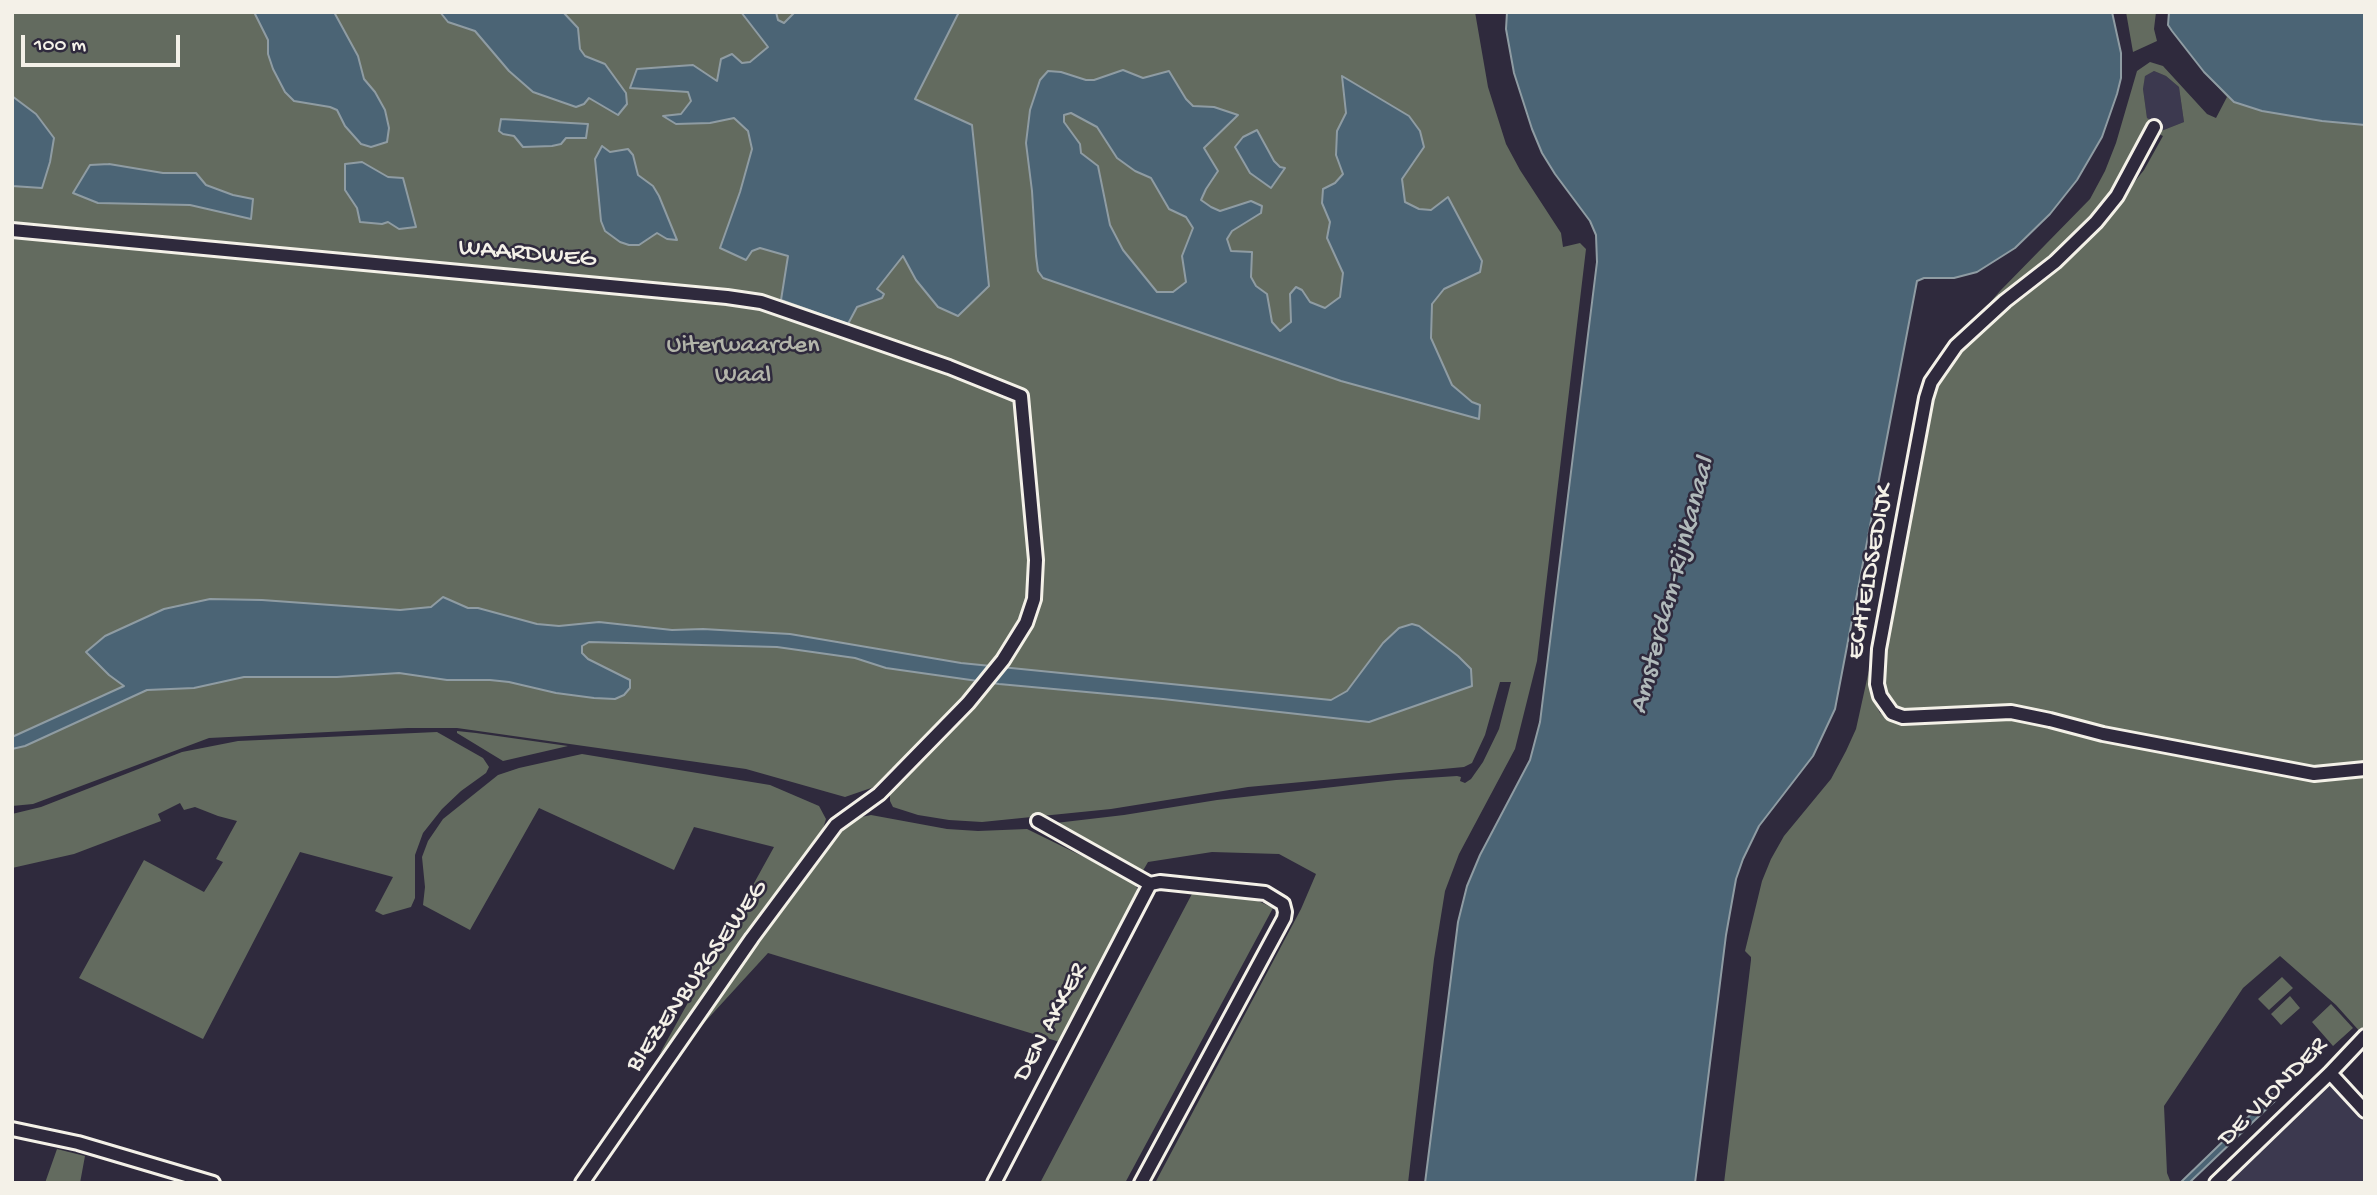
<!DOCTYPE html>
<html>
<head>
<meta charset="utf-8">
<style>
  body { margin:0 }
  #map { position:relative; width:2377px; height:1195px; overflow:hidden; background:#2f2a3d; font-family:"Gochi Hand",sans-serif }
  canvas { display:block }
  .frame { position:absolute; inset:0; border:14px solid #f4f1e8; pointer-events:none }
  .scale { position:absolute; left:21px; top:35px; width:159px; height:32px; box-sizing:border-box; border:4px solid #f4f1e8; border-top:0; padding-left:9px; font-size:21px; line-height:24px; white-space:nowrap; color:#f4f1e8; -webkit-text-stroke:5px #2f2a3d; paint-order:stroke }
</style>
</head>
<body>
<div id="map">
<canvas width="2377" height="1195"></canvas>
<div class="frame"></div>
<div class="scale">100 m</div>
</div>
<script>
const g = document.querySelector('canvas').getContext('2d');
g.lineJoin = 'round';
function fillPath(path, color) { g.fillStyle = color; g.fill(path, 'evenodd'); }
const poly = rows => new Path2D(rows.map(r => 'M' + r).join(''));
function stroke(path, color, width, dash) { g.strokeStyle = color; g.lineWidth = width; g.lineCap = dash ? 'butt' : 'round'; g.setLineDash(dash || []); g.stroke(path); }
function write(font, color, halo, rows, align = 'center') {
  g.font = font + ' "Gochi Hand",sans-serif'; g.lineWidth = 5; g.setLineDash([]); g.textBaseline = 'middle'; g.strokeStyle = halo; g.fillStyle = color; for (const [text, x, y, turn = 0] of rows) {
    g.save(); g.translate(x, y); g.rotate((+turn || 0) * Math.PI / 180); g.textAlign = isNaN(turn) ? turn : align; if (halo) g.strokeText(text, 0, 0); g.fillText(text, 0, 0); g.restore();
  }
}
const built = poly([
  [2154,71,2166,76,2179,87,2184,122,2161,131,2152,126,2147,118,2143,89,2145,75],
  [2324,1078,2365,1123,2365,1183,2211,1183]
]);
const green = poly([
  [12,12,1475,12,1488,87,1506,144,1520,170,1561,233,1563,247,1580,243,1586,249,1537,661,1515,749,1459,854,1445,891,1434,959,1408,1183,1155,1183,1301,909,1316,874,1279,854,1212,852,1148,862,1141,874,1047,824,1124,815,1217,800,1396,780,1457,776,1461,777,1460,781,1465,783,1471,779,1483,762,1499,729,1511,682,1500,682,1485,735,1472,763,1464,767,1248,787,1111,809,982,822,949,820,918,815,893,807,890,801,890,793,893,782,902,772,892,768,874,787,845,797,746,769,457,728,408,728,209,738,33,804,12,806],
  [384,672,337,677,256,677],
  [2126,12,2156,12,2154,29,2157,41,2133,52],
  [2365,12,2365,761,2315,766,2136,738,2067,720,1903,713,1898,711,1887,700,1881,676,1929,403,1938,381,1960,350,1998,315,2073,253,2109,214,2144,170,2163,136,2155,132,2157,129,2161,131,2184,122,2179,87,2166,76,2154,71,2145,76,2143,89,2147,118,2154,122,2114,193,2080,234,1964,333,2000,291,2090,199,2105,171,2116,143,2137,71,2150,62,2163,66,2207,114,2216,118,2227,97,2204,72,2172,31],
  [1875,643,1871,695,1880,713,1889,718,2014,717,2314,778,2365,773,2365,1031,2362,1034,2336,1005,2280,956,2243,988,2164,1106,2167,1173,2171,1183,1724,1183,1751,960,1751,957,1745,951,1762,881,1771,859,1784,836,1831,779,1846,751,1856,729],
  [457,731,476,733,568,746,503,761,457,733],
  [437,732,483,758,489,767,486,773,461,791,442,809,423,833,415,855,415,898,411,907,383,915,375,911,393,877,300,852,203,1039,79,978,144,860,204,892,223,862,216,859,237,821,218,816,195,807,184,810,180,803,158,814,161,821,74,854,12,868,12,814,41,807,182,752,238,741],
  [582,754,770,785,819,806,826,819,822,832,751,929,699,1006,659,1055,774,847,694,827,674,870,539,808,470,930,423,905,425,887,422,857,428,841,443,819,498,775,519,768],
  [871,815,947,829,978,831,1027,829,1135,882,1138,892,1135,903,1063,1043,768,953,692,1036,718,994,847,820],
  [1194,890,1250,897,1273,908,1125,1183,1040,1183],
  [2282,977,2293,988,2269,1010,2258,999],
  [2290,996,2300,1008,2281,1025,2271,1014],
  [2331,1004,2353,1028,2333,1046,2312,1022],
  [57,1149,85,1156,80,1183,45,1183]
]);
const water = poly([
  [254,12,334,12,358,56,364,79,375,92,385,110,389,128,387,142,371,147,361,144,345,126,337,110,330,107,294,101,285,92,273,69,268,54,268,40,254,12],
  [440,12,563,12,578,28,580,49,585,56,605,64,626,93,627,104,618,115,589,98,584,104,576,107,533,92,509,71,475,31,448,22,440,12],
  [741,12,776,12,778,20,784,23,795,12,959,12,915,99,972,125,989,286,958,316,938,307,916,280,903,256,877,289,884,294,882,298,857,307,848,324,781,300,788,256,760,248,752,251,746,260,720,248,740,192,752,149,748,131,734,118,710,123,676,124,663,116,681,114,691,101,688,92,630,88,637,69,693,65,717,81,721,59,732,54,742,63,750,62,768,47,741,12],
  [1507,12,2112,12,2121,53,2121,78,2117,94,2102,137,2077,180,2050,214,2015,248,1977,272,1954,278,1924,278,1917,281,1835,709,1813,756,1759,826,1743,859,1736,879,1726,935,1695,1183,1425,1183,1458,922,1467,886,1480,855,1530,760,1540,722,1597,262,1596,235,1590,221,1555,174,1542,153,1532,129,1514,73,1506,29,1507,12],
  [2169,12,2365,12,2365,125,2322,121,2262,111,2234,102,2204,72,2172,31,2168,25,2169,12],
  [1123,70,1143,78,1169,71,1186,99,1193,106,1214,107,1238,115,1204,148,1218,171,1206,189,1201,200,1211,207,1220,211,1251,201,1262,206,1261,213,1232,231,1227,239,1231,251,1252,252,1251,277,1256,286,1267,294,1272,322,1280,331,1291,322,1290,294,1296,287,1302,290,1310,302,1325,308,1340,297,1343,273,1327,238,1330,222,1322,203,1323,189,1335,183,1343,174,1336,155,1337,131,1346,113,1342,76,1409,116,1420,131,1424,147,1402,179,1405,202,1419,209,1431,210,1448,197,1482,261,1480,272,1444,289,1432,304,1431,338,1452,385,1472,402,1480,405,1479,419,1341,381,1043,278,1038,271,1036,256,1032,191,1026,143,1030,110,1040,80,1048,71,1061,72,1086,80,1094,80,1123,70],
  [1071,113,1097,127,1117,158,1135,171,1151,178,1169,209,1186,217,1193,228,1182,256,1186,282,1173,292,1157,292,1123,250,1110,225,1098,166,1081,153,1080,144,1064,122,1064,115,1071,113],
  [12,96,36,114,54,138,50,162,42,188,12,186,12,96],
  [501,119,588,124,586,138,566,138,561,144,552,146,523,147,514,136,503,134,499,131,501,119],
  [1257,130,1274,161,1280,167,1285,168,1271,188,1250,173,1235,147,1243,137,1257,130],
  [602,146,610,152,628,149,633,155,638,175,653,186,659,196,677,240,667,239,657,233,639,245,629,245,620,242,605,231,601,221,595,159,602,146],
  [362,162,388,177,403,178,416,227,399,229,388,222,382,224,360,222,357,208,345,190,345,164,362,162],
  [109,164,163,173,196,173,206,185,233,195,253,199,251,219,190,205,98,203,73,193,90,165,109,164],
  [443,597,468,608,478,608,537,624,559,626,599,622,672,630,703,629,790,634,961,663,1331,700,1347,691,1383,643,1399,628,1412,624,1419,626,1458,656,1471,669,1472,686,1369,722,1163,699,999,684,886,668,855,658,777,647,589,642,582,646,582,653,588,659,630,680,630,688,624,695,615,699,594,698,556,693,509,682,490,680,447,680,399,673,337,677,244,677,194,688,147,690,25,746,12,749,12,737,124,686,109,675,86,652,105,636,164,609,210,599,262,600,400,610,431,607,443,597],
  [2272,1094,2277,1099,2189,1183,2180,1183,2272,1094]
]);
const minor = poly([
  [2154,127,2117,196,2096,222,2055,262,2005,301,1956,346,1931,382,1926,398,1879,649,1877,684,1880,696,1892,713,1903,717,2011,712,2050,720,2103,734,2314,774,2365,769],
  [12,230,727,297,761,302,949,367,1021,396,1036,560,1034,599,1026,623,1003,660,968,703,879,794,836,825,752,938,582,1183],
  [1038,821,1150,884,1160,882,1265,893,1283,904,1285,912,1284,918,1141,1183],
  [2330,1073,2365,1111],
  [12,1129,78,1143,213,1183],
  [994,1183,1150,884],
  [2216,1183,2330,1073,2365,1036]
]);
const streetNames = [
  ["WAARDWEG",527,255,5],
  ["ECHTELDSEDIJK",1872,572,-80],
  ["BIEZENBURGSEWEG",698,977,-55],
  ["DEN AKKER",1052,1023,-62],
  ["DE VLONDER",2274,1093,-45]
];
const parkNames = [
  ["Uiterwaarden",743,347],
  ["Waal",743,377]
];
const waterNames = [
  ["Amsterdam-Rijnkanaal",1674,586,-75]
];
fillPath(built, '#3c394f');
fillPath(green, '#636b5f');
fillPath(water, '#4b6475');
stroke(water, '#8f9ca3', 2);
stroke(minor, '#f4f1e8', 18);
stroke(minor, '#2f2a3d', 12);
write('26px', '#f4f1e8', '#2f2a3d', streetNames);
write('26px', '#b3b5aa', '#2f2a3d', parkNames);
write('italic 28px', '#b0b9ba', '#2f2a3d', waterNames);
</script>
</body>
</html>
